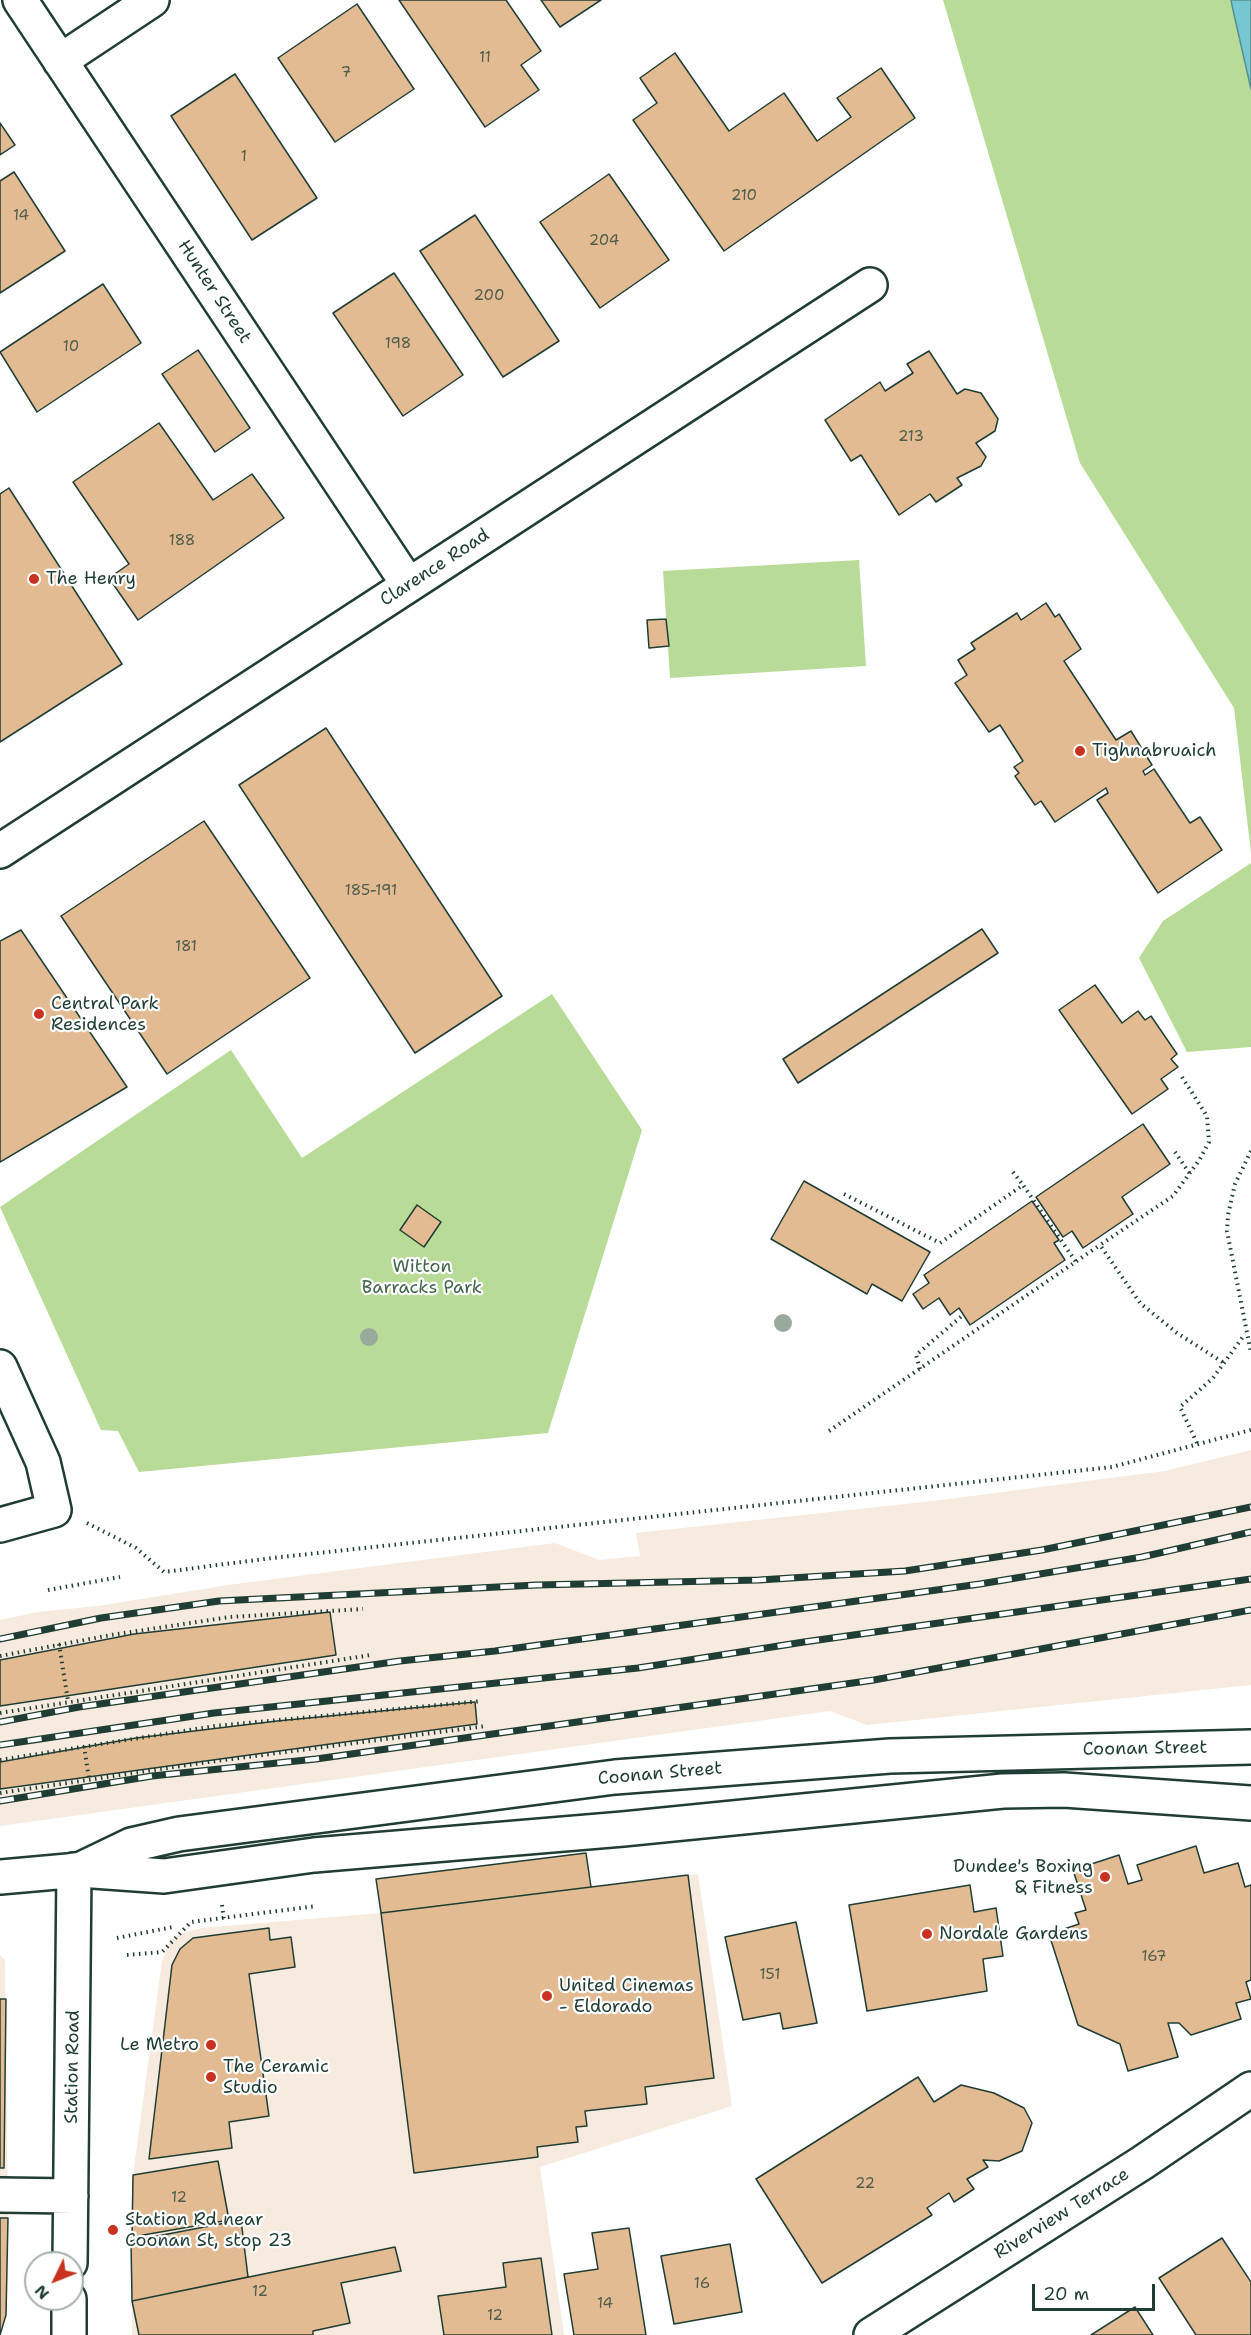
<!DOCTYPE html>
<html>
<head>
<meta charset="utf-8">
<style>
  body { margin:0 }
  #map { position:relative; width:1251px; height:2335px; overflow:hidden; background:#fff; font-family:"Shantell Sans",sans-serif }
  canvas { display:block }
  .north { position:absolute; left:24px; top:2251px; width:60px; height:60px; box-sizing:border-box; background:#fff; border:2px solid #a5b1ae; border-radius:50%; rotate:227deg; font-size:16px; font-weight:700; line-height:24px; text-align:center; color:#1f3d34 }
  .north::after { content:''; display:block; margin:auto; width:21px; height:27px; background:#c8321e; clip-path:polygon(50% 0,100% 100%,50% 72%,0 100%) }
  .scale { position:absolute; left:1032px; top:2284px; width:123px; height:27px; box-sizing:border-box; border:3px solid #1f3d34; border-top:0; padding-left:8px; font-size:18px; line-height:21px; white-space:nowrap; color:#1f3d34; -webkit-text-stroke:4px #fff; paint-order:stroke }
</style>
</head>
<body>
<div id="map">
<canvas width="1251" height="2335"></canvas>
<div class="north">N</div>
<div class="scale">20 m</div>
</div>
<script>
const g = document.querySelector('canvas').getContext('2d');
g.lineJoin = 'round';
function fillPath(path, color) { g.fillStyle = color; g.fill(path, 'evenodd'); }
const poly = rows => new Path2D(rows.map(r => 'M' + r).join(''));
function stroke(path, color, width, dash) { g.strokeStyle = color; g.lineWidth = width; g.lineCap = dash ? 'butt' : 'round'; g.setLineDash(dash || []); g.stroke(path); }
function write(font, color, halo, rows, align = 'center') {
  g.font = font + ' "Shantell Sans",sans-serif'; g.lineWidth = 4.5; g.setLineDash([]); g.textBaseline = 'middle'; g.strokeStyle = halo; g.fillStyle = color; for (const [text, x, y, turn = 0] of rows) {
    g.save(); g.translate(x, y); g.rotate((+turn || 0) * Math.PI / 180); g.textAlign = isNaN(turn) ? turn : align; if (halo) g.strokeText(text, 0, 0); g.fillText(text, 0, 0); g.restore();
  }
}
const built = poly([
  [1251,1450,1251,1685,867,1725,830,1711,0,1826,0,1620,38,1612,98,1606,228,1585,555,1543,599,1560,640,1556,636,1533,933,1501,1165,1471],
  [698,1874,732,2106,540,2167,564,2335,132,2335,133,2175,162,1961,170,1941,179,1934,202,1928,381,1913],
  [0,1955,5,1960,8,2218,6,2315,0,2335]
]);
const green = poly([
  [943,0,1231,0,1251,89,1251,853,1234,708,1080,463],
  [859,560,866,666,670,678,663,571],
  [1251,863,1251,1047,1187,1052,1139,958,1163,921],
  [552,994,642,1130,548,1433,139,1472,118,1431,101,1430,0,1207,231,1050,302,1158]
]);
const water = poly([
  [1231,0,1251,0,1251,89,1233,10,1231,0]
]);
const building = poly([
  [399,0,506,0,541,51,521,65,539,90,485,127,399,0],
  [541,0,601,0,560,27,541,0],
  [357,4,414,89,335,142,278,58,357,4],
  [675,53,729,131,784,93,817,141,851,117,837,98,881,68,915,118,724,251,633,120,657,103,640,78,675,53],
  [235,74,317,198,252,240,171,116,235,74],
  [0,123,15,145,0,155,0,123],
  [14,172,65,251,0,293,0,181,14,172],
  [609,174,669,260,600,308,540,222,609,174],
  [475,215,559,341,503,377,420,251,475,215],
  [394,273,463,375,403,416,333,313,394,273],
  [103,284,141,343,37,412,0,352,103,284],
  [198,350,250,428,215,452,162,374,198,350],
  [929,351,957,394,965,389,981,393,998,419,995,431,976,443,986,457,981,466,957,478,962,485,936,502,930,494,899,515,861,455,851,461,825,420,880,382,885,391,913,373,907,364,929,351],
  [159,423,213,500,252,474,284,518,138,620,109,578,129,564,73,482,159,423],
  [9,488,122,664,0,742,0,494,9,488],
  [1046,603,1055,617,1059,614,1081,649,1064,661,1116,740,1131,731,1152,765,1143,771,1145,775,1154,769,1190,823,1200,817,1222,850,1158,893,1097,800,1108,793,1106,788,1055,822,1041,801,1035,805,1015,776,1019,773,1014,767,1023,761,1000,725,989,732,955,683,967,675,958,660,975,649,971,643,1017,613,1021,620,1046,603],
  [666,619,669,646,649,648,647,620,666,619],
  [326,728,502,996,415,1053,239,785,326,728],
  [204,821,310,978,167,1074,61,916,204,821],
  [982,929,998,953,798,1083,783,1059,982,929],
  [21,930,127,1087,0,1162,0,941,21,930],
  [1095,985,1122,1023,1138,1011,1145,1020,1151,1016,1177,1054,1171,1059,1178,1067,1161,1079,1168,1089,1132,1114,1059,1010,1095,985],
  [1143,1124,1170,1164,1122,1197,1133,1214,1083,1248,1072,1231,1063,1237,1036,1197,1143,1124],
  [804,1181,930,1252,902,1301,872,1284,867,1294,771,1239,804,1181],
  [1032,1201,1059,1240,1054,1243,1065,1260,970,1325,959,1308,950,1315,939,1298,923,1309,913,1294,929,1283,924,1275,1032,1201],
  [417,1205,441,1222,424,1247,400,1230,417,1205],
  [330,1612,336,1655,0,1706,0,1660,134,1634,330,1612],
  [475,1702,477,1724,0,1789,0,1762,136,1738,277,1721,475,1702],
  [1196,1846,1204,1873,1238,1863,1245,1887,1251,1885,1251,1980,1246,1982,1251,1999,1236,2003,1241,2019,1191,2035,1179,2023,1168,2023,1178,2057,1128,2071,1120,2044,1078,2025,1049,1934,1079,1924,1075,1913,1086,1910,1073,1870,1119,1855,1128,1884,1142,1880,1137,1865,1196,1846],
  [586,1853,591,1887,381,1913,376,1879,586,1853],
  [688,1875,714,2078,645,2087,647,2104,585,2111,587,2126,576,2127,578,2142,537,2147,538,2157,414,2173,381,1913,688,1875],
  [970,1885,974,1912,996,1908,1003,1956,983,1959,987,1991,867,2011,849,1905,970,1885],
  [796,1922,817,2023,783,2029,780,2013,743,2020,725,1937,796,1922],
  [269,1928,270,1940,291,1937,295,1967,249,1974,269,2116,229,2122,232,2148,149,2159,172,1965,180,1949,193,1938,269,1928],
  [0,1999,6,1999,4,2168,0,2168,0,1999],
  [918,2077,934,2102,961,2085,994,2093,1024,2108,1032,2123,1022,2151,999,2161,983,2160,988,2167,967,2179,974,2189,954,2202,949,2193,927,2208,932,2215,822,2283,756,2179,918,2077],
  [218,2161,229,2220,132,2237,133,2175,218,2161],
  [0,2218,8,2218,6,2315,0,2335,0,2218],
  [241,2220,248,2277,132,2301,131,2241,241,2220],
  [629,2228,646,2335,574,2335,564,2274,598,2269,592,2233,629,2228],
  [1222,2238,1251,2282,1251,2335,1196,2335,1159,2278,1222,2238],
  [730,2244,742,2312,674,2324,661,2256,730,2244],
  [395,2247,401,2271,341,2283,350,2323,313,2331,313,2335,139,2335,132,2301,395,2247],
  [541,2258,552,2335,444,2335,438,2296,506,2287,503,2263,541,2258],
  [1135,2307,1153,2335,1091,2335,1135,2307]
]);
const path = poly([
  [1182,1077,1207,1116,1209,1142,1200,1159,1173,1196,1100,1245,1140,1303,1177,1333,1224,1363],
  [1251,1151,1235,1184,1228,1215,1227,1231,1251,1353],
  [1175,1152,1190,1174],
  [1013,1172,1023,1185],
  [844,1194,940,1243,1023,1185,1076,1262],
  [920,1369,916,1355,963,1315],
  [829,1431,1100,1245],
  [1197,1443,1180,1407,1213,1378,1245,1334],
  [87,1523,136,1548,164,1572,272,1558,1112,1467,1251,1430],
  [48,1590,120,1577],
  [59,1644,68,1701],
  [0,1656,111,1635,230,1617,363,1609],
  [0,1713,371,1655],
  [84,1746,89,1779],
  [0,1760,215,1726,482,1701],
  [0,1793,201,1763,486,1726],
  [222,1905,224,1920],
  [117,1938,173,1927],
  [127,1955,162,1952,191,1922,317,1906]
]);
const minor = poly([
  [20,0,408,584],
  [60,61,152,0],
  [0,851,870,285],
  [0,1367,43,1462,54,1510,0,1525],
  [0,2195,71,2196],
  [70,2263,74,1870],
  [69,2335,69,2299],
  [871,2335,1142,2163,1251,2089]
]);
const major = poly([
  [79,1870,131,1845,179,1834,615,1777,890,1756,1251,1747],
  [0,1877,79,1870,164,1876,314,1855,623,1829,1003,1791,1064,1790,1251,1803]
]);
const rail = poly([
  [0,1639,101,1618,219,1601,537,1585,759,1580,905,1571,1042,1550,1251,1507],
  [0,1722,79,1707,400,1661,495,1651,980,1584,1142,1557,1251,1532],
  [0,1745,214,1713,638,1668,804,1642,1251,1579],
  [0,1801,152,1776,316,1759,874,1680,1251,1610]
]);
const trees = [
  [783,1323],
  [369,1337]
];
const markers = [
  [34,579,6,"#c8321e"],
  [1080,751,6,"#c8321e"],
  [39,1014,6,"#c8321e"],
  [1105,1877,6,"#c8321e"],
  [927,1934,6,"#c8321e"],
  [547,1996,6,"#c8321e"],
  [211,2045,6,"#c8321e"],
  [211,2077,6,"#c8321e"],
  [113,2230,6,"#c8321e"]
];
const numberNames = [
  ["11",485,58],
  ["7",346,73],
  ["1",244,157],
  ["210",744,196],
  ["14",21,216],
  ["204",604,241],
  ["200",489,296],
  ["198",398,344],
  ["10",71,347],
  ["213",911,437],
  ["188",182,541],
  ["185-191",371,891],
  ["181",186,947],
  ["167",1154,1957],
  ["151",770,1975],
  ["22",865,2184],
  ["12",179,2198],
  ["16",702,2284],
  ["12",260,2292],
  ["14",605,2304],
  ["12",495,2316]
];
const streetNames = [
  ["Hunter Street",214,292,57],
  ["Clarence Road",435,568,-33],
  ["Coonan Street",1145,1749,-1],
  ["Coonan Street",660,1774,-5],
  ["Station Road",73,2067,-89],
  ["Riverview Terrace",1062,2214,-32]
];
const poiNames = [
  ["The Henry",46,579],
  ["Tighnabruaich",1092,751],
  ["Central Park",51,1004],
  ["Residences",51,1025],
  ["Dundee's Boxing",1093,1867,"right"],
  ["& Fitness",1093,1888,"right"],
  ["Nordale Gardens",939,1934],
  ["United Cinemas",559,1986],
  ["- Eldorado",559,2007],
  ["Le Metro",199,2045,"right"],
  ["The Ceramic",223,2067],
  ["Studio",223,2088],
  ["Station Rd near",125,2220],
  ["Coonan St, stop 23",125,2241]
];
const parkNames = [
  ["Witton",422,1267],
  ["Barracks Park",422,1288]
];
fillPath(built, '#f6ebde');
fillPath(green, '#b8dc97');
fillPath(water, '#77c7d2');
stroke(water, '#549093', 1.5);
fillPath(building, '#e2bb92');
stroke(building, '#1f3d34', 1.5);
stroke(minor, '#1f3d34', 38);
stroke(major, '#1f3d34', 38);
stroke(path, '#1f3d34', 4, [1.5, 4.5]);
stroke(minor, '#fff', 33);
stroke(major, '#fff', 33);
stroke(rail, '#1f3d34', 7);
stroke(rail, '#fff', 4.5, [14]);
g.fillStyle = '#99aa9d';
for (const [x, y] of trees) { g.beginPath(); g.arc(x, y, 9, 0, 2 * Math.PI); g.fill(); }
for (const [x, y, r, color] of markers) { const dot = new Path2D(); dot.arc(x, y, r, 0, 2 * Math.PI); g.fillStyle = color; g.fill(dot); stroke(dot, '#fff', 2); }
write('15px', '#505c4c', null, numberNames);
write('18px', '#1f3d34', '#fff', streetNames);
write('18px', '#1f3d34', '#fff', poiNames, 'left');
write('18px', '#45654d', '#fff', parkNames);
</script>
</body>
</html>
